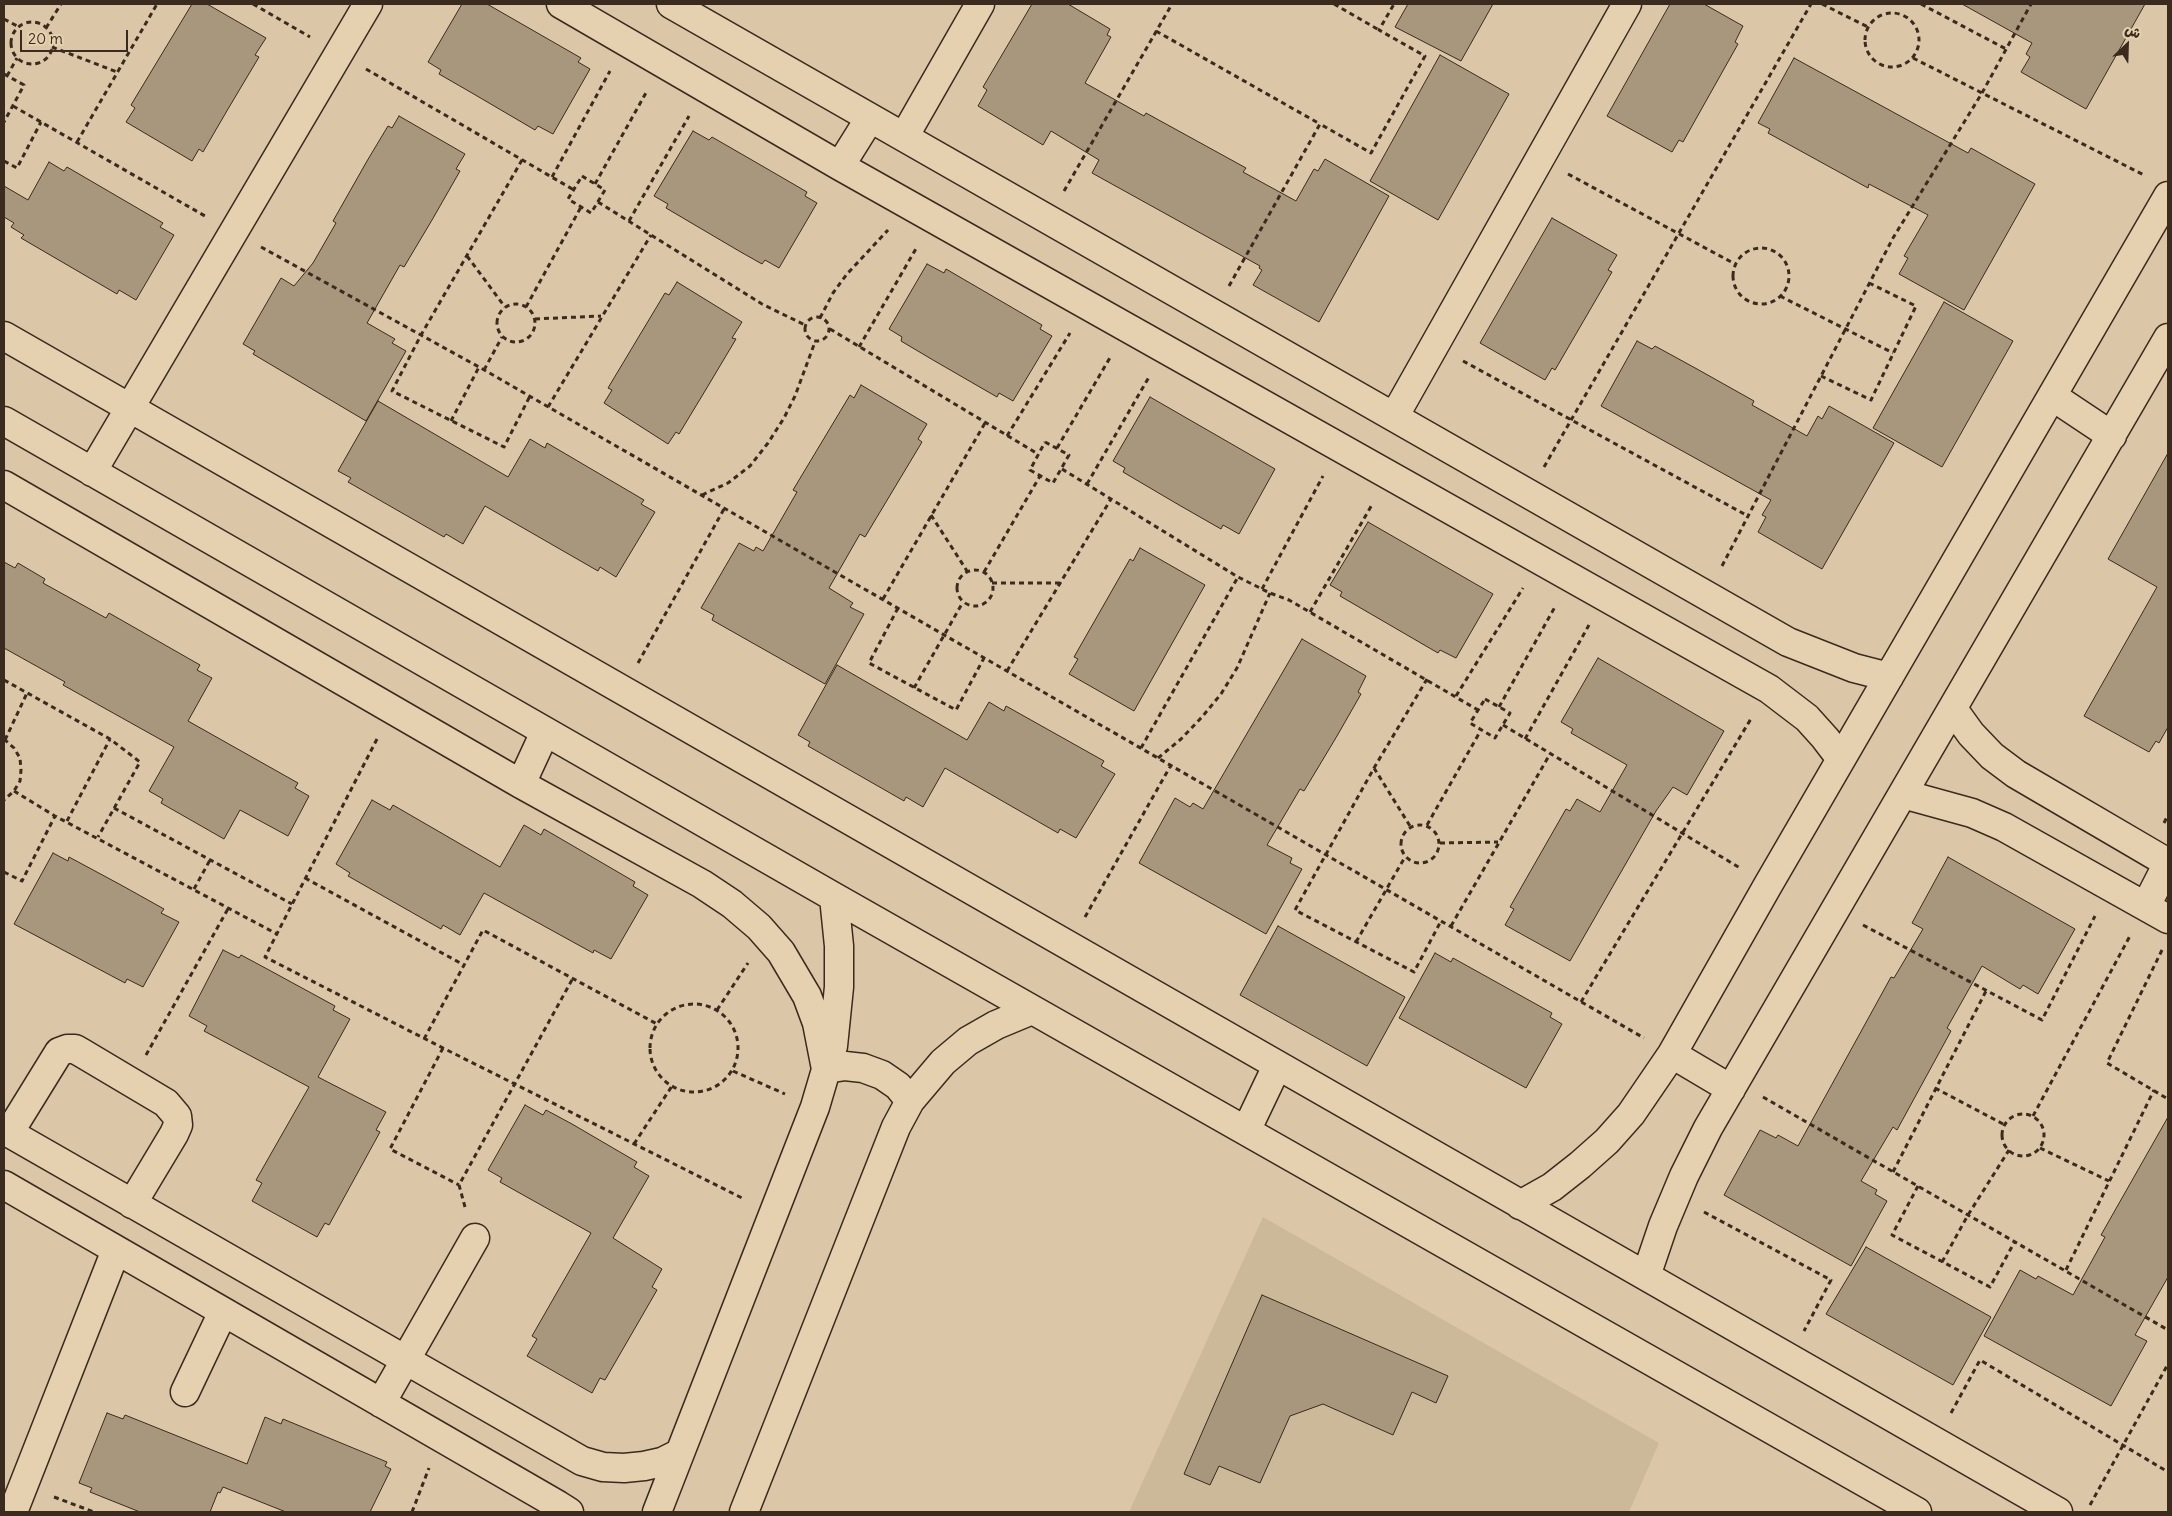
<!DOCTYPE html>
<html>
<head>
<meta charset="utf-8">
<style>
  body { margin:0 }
  #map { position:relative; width:2172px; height:1516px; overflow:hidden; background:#dbc7a7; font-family:Delius,"Playpen Sans Arabic",sans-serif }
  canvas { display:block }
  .frame { position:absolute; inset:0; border:5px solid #3b2a1e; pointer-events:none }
  .north { position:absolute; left:2102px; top:20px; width:50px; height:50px; -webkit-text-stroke:4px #e5d1b0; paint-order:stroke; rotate:24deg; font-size:14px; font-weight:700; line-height:20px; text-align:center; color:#3b2a1e }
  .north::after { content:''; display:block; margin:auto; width:18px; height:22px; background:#3b2a1e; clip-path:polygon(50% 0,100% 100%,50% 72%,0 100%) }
  .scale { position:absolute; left:20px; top:30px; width:108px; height:22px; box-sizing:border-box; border:2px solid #3b2a1e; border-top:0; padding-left:6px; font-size:15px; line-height:18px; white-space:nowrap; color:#3b2a1e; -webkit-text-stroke:4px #e5d1b0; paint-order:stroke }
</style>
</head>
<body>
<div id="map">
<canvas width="2172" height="1516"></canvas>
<div class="frame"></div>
<div class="north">ش</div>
<div class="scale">20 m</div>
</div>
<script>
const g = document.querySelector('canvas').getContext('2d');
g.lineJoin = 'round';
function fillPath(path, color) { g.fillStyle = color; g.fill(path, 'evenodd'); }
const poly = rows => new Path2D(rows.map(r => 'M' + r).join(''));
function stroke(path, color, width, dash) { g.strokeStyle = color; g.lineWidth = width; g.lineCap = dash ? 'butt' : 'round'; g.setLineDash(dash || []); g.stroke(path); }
const built = poly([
  [1263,1217,1659,1443,1629,1512,1129,1512]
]);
const building = poly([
  [192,4,207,4,266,38,255,55,259,57,228,109,203,152,199,149,192,161,126,122,135,108,131,105,192,4],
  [462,4,487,4,581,58,578,62,590,69,553,134,538,126,535,130,472,93,439,74,441,70,428,62,462,4],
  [1032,4,1068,4,1110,29,1107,35,1111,37,1085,83,1144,116,1146,113,1246,168,1243,172,1296,201,1314,169,1318,171,1325,159,1389,196,1319,322,1253,285,1262,270,1259,268,1260,266,1092,173,1099,160,1051,131,1043,145,978,106,987,90,983,87,1032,4],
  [1408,4,1493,4,1461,61,1395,27,1408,4],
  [1670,4,1704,4,1743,26,1735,42,1738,44,1683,142,1679,140,1672,152,1607,116,1670,4],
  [1962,4,2145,4,2086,109,2021,72,2030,57,2026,54,2032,43,1962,4],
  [1440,55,1509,94,1438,220,1370,181,1440,55],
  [1794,58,1968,153,1971,148,2035,184,1964,310,1899,274,1908,258,1904,256,1928,215,1869,184,1868,188,1768,133,1770,129,1758,123,1794,58],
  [399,116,465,154,456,169,460,171,432,220,404,267,400,265,367,323,395,339,392,343,406,351,366,421,253,354,255,351,243,344,281,278,294,286,313,263,336,223,333,221,367,161,388,126,392,128,399,116],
  [693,131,709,140,712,137,764,167,807,192,805,196,817,203,779,268,765,260,762,264,739,251,666,208,668,204,654,196,693,131],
  [49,162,64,171,67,167,163,223,160,227,174,235,136,300,119,290,117,294,21,238,24,235,11,227,14,223,4,217,4,186,28,200,49,162],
  [1552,218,1617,255,1608,270,1612,272,1587,315,1555,370,1552,368,1545,380,1480,343,1552,218],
  [927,264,944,273,946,269,1042,325,1040,329,1052,336,1013,401,999,393,997,397,933,360,901,341,902,337,889,329,927,264],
  [677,282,742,322,732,338,736,339,705,391,679,434,676,432,668,444,604,403,612,390,608,388,665,293,669,295,677,282],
  [1944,302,2013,341,1942,467,1873,428,1944,302],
  [1637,341,1652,349,1655,346,1697,369,1754,401,1752,405,1807,436,1818,416,1822,419,1829,406,1894,443,1822,569,1758,532,1766,517,1762,515,1771,500,1601,406,1637,341],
  [861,385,927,424,918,439,922,442,865,537,860,534,829,588,853,603,850,607,864,614,825,684,712,620,714,615,701,608,739,543,754,551,756,547,763,551,797,492,793,490,850,395,854,398,861,385],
  [1150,397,1275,469,1239,534,1223,525,1221,529,1179,505,1123,472,1125,468,1113,461,1150,397],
  [378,401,508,477,530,439,545,448,547,443,644,500,641,504,655,512,616,577,600,567,598,571,485,506,463,544,446,534,444,537,348,482,351,478,338,471,378,401],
  [2168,453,2168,727,2159,743,2156,741,2149,752,2084,716,2157,587,2108,559,2168,453],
  [1368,522,1493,594,1456,658,1440,650,1438,653,1340,596,1342,592,1330,585,1368,522],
  [1140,548,1205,585,1134,711,1069,674,1078,659,1074,657,1130,559,1133,561,1140,548],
  [4,562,15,568,18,563,45,579,43,583,106,618,109,613,200,665,197,670,212,678,188,721,298,783,295,788,309,796,288,836,240,810,224,839,161,803,163,799,149,791,174,747,63,685,65,682,4,648,4,562],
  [1302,639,1366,676,1358,692,1361,694,1337,736,1304,791,1300,789,1267,845,1292,858,1290,863,1302,869,1266,934,1139,863,1175,798,1190,807,1193,803,1203,809,1302,639],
  [1598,658,1724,731,1687,795,1673,787,1656,811,1570,961,1505,925,1514,909,1510,907,1566,809,1570,811,1577,799,1600,812,1627,765,1571,733,1573,729,1561,722,1598,658],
  [837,665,967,740,989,702,1004,711,1006,706,1104,761,1101,766,1115,774,1076,838,1060,829,1058,833,945,768,923,807,906,797,904,801,808,746,810,742,798,735,837,665],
  [372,800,390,810,393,805,500,867,524,825,541,835,544,829,635,882,633,886,648,895,611,959,594,950,593,953,484,893,460,935,443,925,441,929,348,876,350,873,336,864,372,800],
  [53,853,68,861,69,857,121,885,164,909,161,913,179,922,143,987,127,979,125,983,14,924,53,853],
  [1948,857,2075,929,2038,994,2023,985,2020,989,1982,966,1947,1028,1951,1031,1897,1130,1893,1127,1861,1181,1877,1190,1875,1194,1887,1201,1851,1266,1724,1195,1760,1130,1776,1138,1778,1135,1798,1146,1891,977,1894,978,1923,929,1912,923,1948,857],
  [1278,926,1405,997,1367,1066,1240,995,1278,926],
  [223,950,239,958,241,955,269,970,335,1006,333,1010,350,1019,318,1077,386,1112,376,1130,380,1132,329,1225,325,1223,317,1237,252,1201,262,1183,256,1180,309,1087,204,1031,207,1026,189,1016,223,950],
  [1435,953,1451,962,1453,958,1552,1013,1550,1017,1562,1024,1526,1088,1399,1018,1435,953],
  [525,1105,543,1115,546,1110,572,1124,637,1162,634,1167,649,1176,613,1238,662,1269,652,1287,657,1290,605,1380,600,1378,592,1393,527,1356,537,1339,532,1336,591,1233,500,1182,502,1178,488,1170,525,1105],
  [2168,1117,2168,1277,2135,1335,2147,1341,2111,1406,1984,1336,2020,1270,2036,1279,2038,1276,2073,1295,2105,1237,2101,1235,2168,1117],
  [1866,1247,1991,1317,1953,1385,1826,1314,1866,1247],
  [1262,1295,1448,1376,1436,1403,1412,1392,1393,1435,1323,1404,1290,1416,1260,1483,1219,1466,1210,1485,1184,1474,1262,1295],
  [107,1413,123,1419,125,1415,247,1464,265,1417,281,1424,283,1419,387,1462,385,1466,391,1469,370,1512,286,1512,223,1487,220,1493,218,1492,210,1512,140,1512,90,1492,92,1488,79,1483,107,1413]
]);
const path = poly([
  [253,4,310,37],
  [1334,4,1379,30],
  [1822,4,1868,27],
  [1921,4,2006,49],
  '1865 40a27 27 0 1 1 54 0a27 27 0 1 1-54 0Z',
  [4,19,19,27],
  '11 43a21 21 0 1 1 42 0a21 21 0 1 1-42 0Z',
  [46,28,61,4],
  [1156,31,1320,124],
  [52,47,117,72],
  [1913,58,2144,175],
  [366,69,574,190],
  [4,74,24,85,4,122],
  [7,76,17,58],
  [13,106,205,216],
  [77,142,157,4],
  [522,160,421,335,392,391,504,447,530,396],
  [4,161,17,168,41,122],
  [1568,174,1735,264],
  [582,176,605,190,591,213,568,199,582,176],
  [552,177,610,71],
  [595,184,647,91],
  [1064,191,1172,4],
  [598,202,762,304,805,325],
  [629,221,689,116],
  [261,247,479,367,1644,1038],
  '1733 276a28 28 0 1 1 56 0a28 28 0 1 1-56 0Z',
  [467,256,505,307],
  [1229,286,1320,124,1371,153,1425,56,1379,30,1394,4],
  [1780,296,1893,353],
  '497 323a19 19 0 1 1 38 0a19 19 0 1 1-38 0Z',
  [526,307,581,207],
  '805 329a12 12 0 1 1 24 0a12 12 0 1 1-24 0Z',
  [820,318,833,293,847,274,888,230],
  [535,319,601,316],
  [830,329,1038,454],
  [859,347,917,247],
  [1463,361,1748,516],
  [484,370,502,337],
  [1821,376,1871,400,1916,306,1869,283],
  [548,407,651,235],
  [451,421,479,367],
  [1007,436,1070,333],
  [1045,442,1069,455,1053,483,1030,470,1045,442],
  [1057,448,1111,356],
  [1544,467,1811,4],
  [1062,469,1238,577,1270,593,1289,600,1478,710],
  [1087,484,1149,377],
  [702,495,728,483,750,466,768,443,784,418,795,396,815,342],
  [931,515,967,571],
  [1722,566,1893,238,1982,93,2031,4],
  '957 588a18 18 0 1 1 36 0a18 18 0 1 1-36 0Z',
  [984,572,1040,476],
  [992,583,1059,583],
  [1262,589,1323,476],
  [883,599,985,423],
  [898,608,869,663,956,710,984,658],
  [1310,612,1373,503],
  [638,663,724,509],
  [1007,671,1111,499],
  [1427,679,1374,768,1295,910,1414,972,1441,921],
  [4,680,110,739,140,762,98,837],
  [914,688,963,602],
  [1456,696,1523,588],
  [1485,699,1510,713,1495,738,1470,723,1485,699],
  [1499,707,1556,605],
  [1503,725,1740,868],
  [4,739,14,748,20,758,21,770,20,781,14,791,4,800],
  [377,739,265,957,443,1048,744,1199],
  [1525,739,1589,625],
  [5,740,27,693],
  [1141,748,1238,577],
  [1158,758,1181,739,1202,717,1221,694,1237,668,1270,593],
  [1374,768,1410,826],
  [14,791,55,816,277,934],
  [114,808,292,904],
  [67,821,110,739],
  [2164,823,2168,815],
  '1401 844a19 19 0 1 1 38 0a19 19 0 1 1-38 0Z',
  [1427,825,1481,730],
  [1440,843,1498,842],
  [4,872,22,881,55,816],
  [305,878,464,965],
  [194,889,210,860],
  [1085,917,1171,765],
  [1863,925,2042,1020,2095,916],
  [1451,926,1550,754],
  [1356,942,1405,857],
  [2162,950,2107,1063,2168,1099],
  [1581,1002,1752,717],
  '650 1048a44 44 0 1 1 88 0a44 44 0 1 1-88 0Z',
  [717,1010,748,963],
  [424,1039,483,930,657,1024],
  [443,1048,390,1149,459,1185],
  [146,1055,229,907],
  [733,1071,785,1094],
  [1935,1088,2005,1125],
  [1763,1097,2168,1330],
  '2002 1135a21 21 0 1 1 42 0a21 21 0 1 1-42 0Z',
  [2033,1116,2131,934],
  [634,1144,672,1086],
  [2040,1148,2109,1181],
  [1893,1172,1986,991],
  [1918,1186,1892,1235,1990,1287,2015,1241],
  [465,1207,459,1185,573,978],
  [1704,1212,1831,1280,1804,1331],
  [1942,1262,1968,1215,2009,1150],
  [2066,1270,2154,1090],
  [1951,1413,1980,1360,2168,1472],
  [54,1497,94,1512],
  [2090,1505,2168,1364],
  [412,1512,429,1468]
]);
const minor = poly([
  [561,4,840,166,1769,689,1807,718,1825,738,1841,759],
  [671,4,1788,642,1854,668,1889,677],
  [904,137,980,4],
  [840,166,870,118],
  [4,336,2058,1512],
  [2052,396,2112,436],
  [1394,417,1627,4],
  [4,421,834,897,1917,1512],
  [92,472,368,4],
  [4,485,521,784,702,884,732,904,759,927,781,952,807,996,817,1023,826,1069,845,1066,863,1068,882,1075,898,1086,910,1101],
  [1953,709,1971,734,1992,756,2016,774,2168,863],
  [521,784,545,732],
  [1903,794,1972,813,2004,827,2168,919],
  [2146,906,2168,863],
  [1672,1054,1731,1089],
  [4,1130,582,1461,603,1467,624,1468,644,1466,662,1462,680,1453],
  [1246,1131,1277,1066],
  [9,1133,59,1052,67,1049,75,1049,82,1053,166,1103,177,1116,178,1125,174,1134,132,1204],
  [4,1185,558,1505,569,1512],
  [1520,1205,1552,1187,1580,1165,1607,1141,1631,1114,1672,1054,1768,885,2168,196],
  [1646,1276,1663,1226,1684,1176,1708,1128,2168,338],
  [185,1392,223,1312],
  [381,1403,475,1238],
  [13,1512,116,1250],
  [657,1512,815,1107,833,1046,839,987,839,946,834,897],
  [744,1512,896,1127,910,1101,943,1062,968,1041,996,1025,1032,1010]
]);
fillPath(built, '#ccb99a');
fillPath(building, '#a9977d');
stroke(building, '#3b2a1e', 1);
stroke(minor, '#3b2a1e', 31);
stroke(path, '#3b2a1e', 3, [5, 4]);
stroke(minor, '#e5d1b0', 28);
</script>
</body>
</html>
